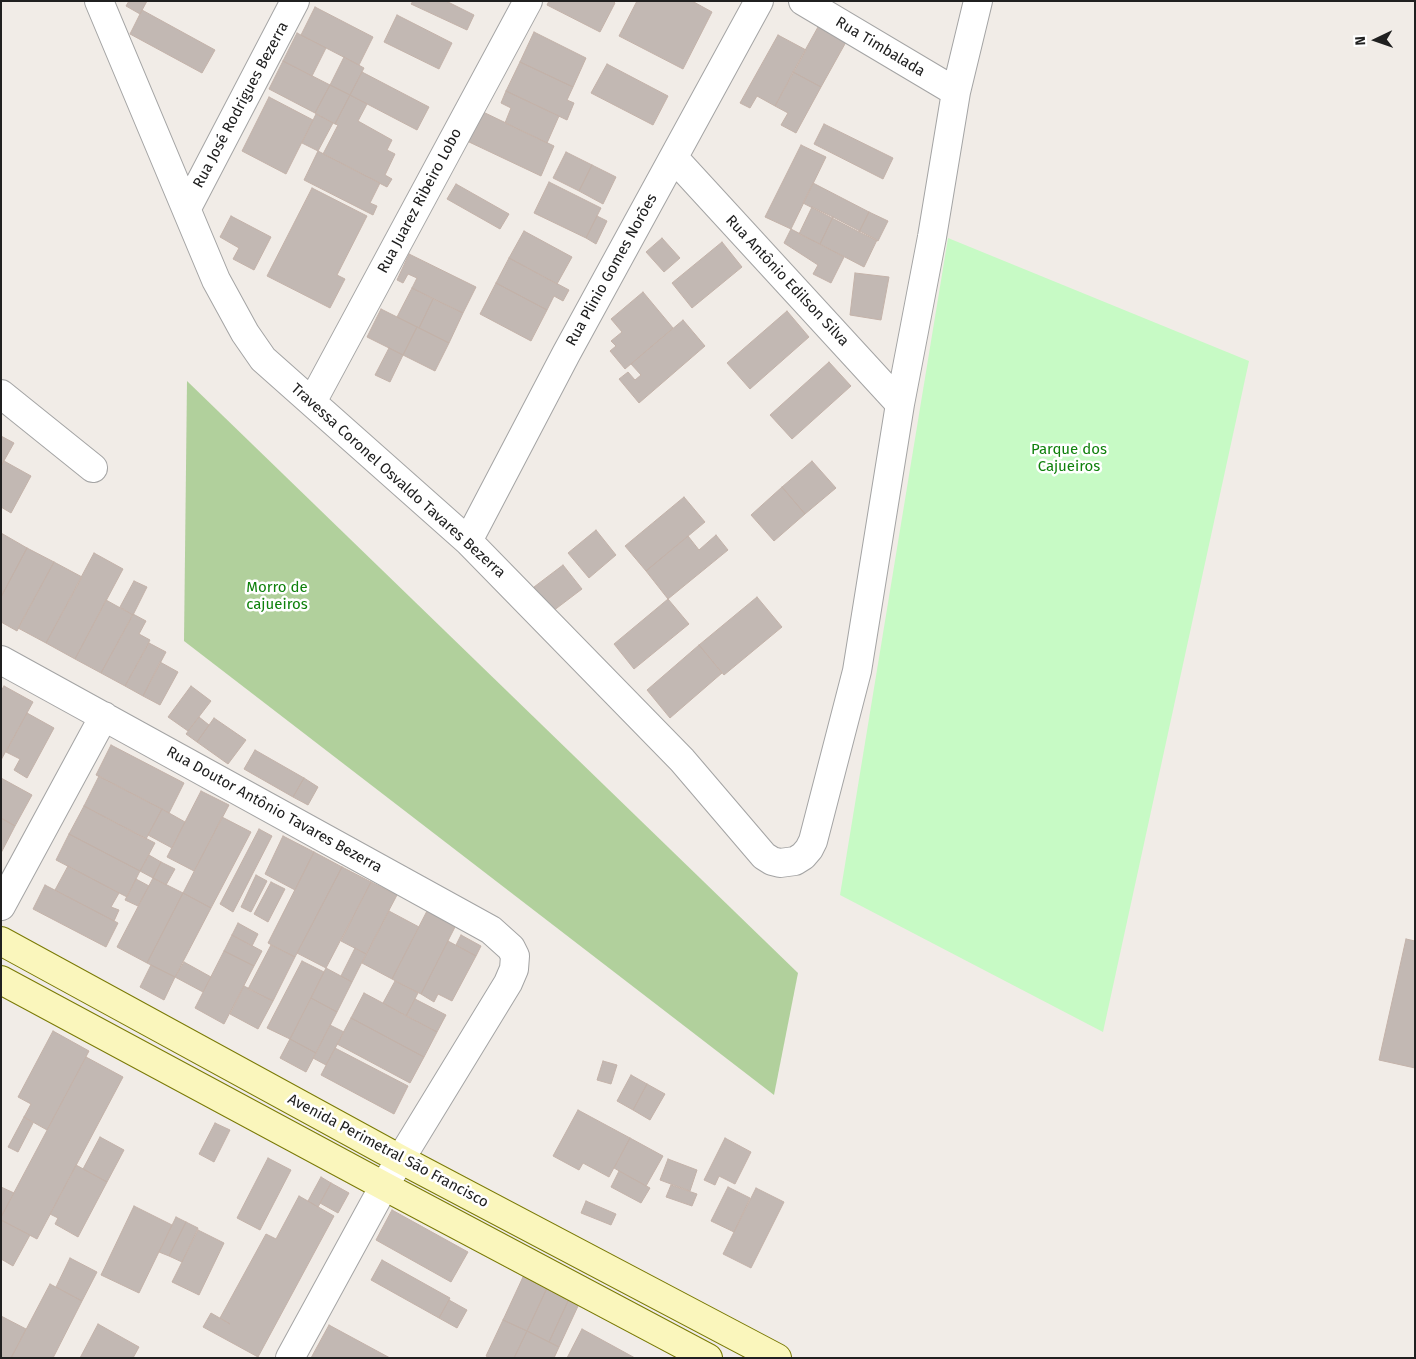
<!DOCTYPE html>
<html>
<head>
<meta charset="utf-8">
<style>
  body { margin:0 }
  #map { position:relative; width:1416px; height:1359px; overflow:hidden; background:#f1ece7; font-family:"Fira Sans",sans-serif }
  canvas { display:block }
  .frame { position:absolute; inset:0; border:2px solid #202020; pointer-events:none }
  .north { position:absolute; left:1351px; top:15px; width:50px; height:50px; -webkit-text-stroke:4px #fff; paint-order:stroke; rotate:267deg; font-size:14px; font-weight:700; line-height:20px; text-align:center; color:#202020 }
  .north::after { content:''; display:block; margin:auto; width:18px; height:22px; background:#202020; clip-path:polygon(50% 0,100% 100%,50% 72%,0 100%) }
</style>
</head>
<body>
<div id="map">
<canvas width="1416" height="1359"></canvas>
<div class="frame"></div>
<div class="north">N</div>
</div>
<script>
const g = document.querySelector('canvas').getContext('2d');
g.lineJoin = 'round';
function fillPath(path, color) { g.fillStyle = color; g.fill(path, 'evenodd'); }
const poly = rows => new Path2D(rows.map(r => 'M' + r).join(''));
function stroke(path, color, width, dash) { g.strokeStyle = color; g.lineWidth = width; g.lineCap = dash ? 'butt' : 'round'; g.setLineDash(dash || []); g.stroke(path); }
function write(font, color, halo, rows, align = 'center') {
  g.font = font + ' "Fira Sans",sans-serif'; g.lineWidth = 5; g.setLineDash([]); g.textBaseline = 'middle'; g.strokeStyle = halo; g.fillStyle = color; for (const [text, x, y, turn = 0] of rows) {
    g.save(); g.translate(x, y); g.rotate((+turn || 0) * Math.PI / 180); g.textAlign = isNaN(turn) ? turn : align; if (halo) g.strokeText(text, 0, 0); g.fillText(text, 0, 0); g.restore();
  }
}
const forest = poly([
  [187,381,798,973,774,1095,184,641]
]);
const park = poly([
  [948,238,1249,361,1103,1032,840,895]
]);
const building = poly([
  [129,1,147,1,140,14,126,6,129,1],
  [413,1,446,1,474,15,467,30,411,4,413,1],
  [549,1,613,1,615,3,600,32,547,5,549,1],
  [637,1,692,1,712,12,683,69,619,36,637,1],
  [315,7,373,37,359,65,301,35,315,7],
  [142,10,215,50,202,73,130,34,142,10],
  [397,15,452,43,439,69,384,42,397,15],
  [818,27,846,42,821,87,793,72,818,27],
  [534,32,586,58,573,87,520,62,534,32],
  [297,33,326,48,312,76,283,61,297,33],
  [778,35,806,50,775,106,757,96,750,108,740,103,778,35],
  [344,57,364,68,350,95,330,85,344,57],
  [283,61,330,85,315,113,269,89,283,61],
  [520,62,573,87,567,100,574,103,567,120,506,91,520,62],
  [607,64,668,96,653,125,591,93,607,64],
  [362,72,429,107,417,130,350,95,362,72],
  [793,72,821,87,796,133,781,125,788,113,775,106,793,72],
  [330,85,350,95,335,124,315,113,330,85],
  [506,91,559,116,547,143,505,123,511,108,501,103,506,91],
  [350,95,367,104,358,121,392,140,387,150,395,154,385,175,392,179,387,187,323,154,338,125,335,124,350,95],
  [269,97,313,120,286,174,242,151,269,97],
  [481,111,554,146,541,176,467,141,481,111],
  [316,114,333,123,318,151,302,143,316,114],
  [824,124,893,158,883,179,814,144,824,124],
  [801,145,826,157,791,229,765,217,801,145],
  [318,151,380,183,370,203,377,206,373,215,304,180,318,151],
  [566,152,592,165,579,191,553,178,566,152],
  [592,165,616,177,603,204,579,191,592,165],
  [549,182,601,208,586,238,534,213,549,182],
  [813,183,869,212,859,232,803,203,813,183],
  [456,184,509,214,500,229,447,199,456,184],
  [312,188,367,216,337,275,345,279,330,308,267,276,312,188],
  [812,207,833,217,820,244,799,234,812,207],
  [869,212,888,221,878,241,859,232,869,212],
  [231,216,271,237,254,270,233,259,239,248,220,237,231,216],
  [597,216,607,221,596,244,586,238,597,216],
  [833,217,877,240,864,267,820,244,833,217],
  [791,229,844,257,831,283,813,274,818,265,784,243,791,229],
  [524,231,572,257,557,284,509,258,524,231],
  [662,238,680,258,664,272,646,252,662,238],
  [722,242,742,267,692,308,672,283,722,242],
  [409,254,476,287,463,313,412,288,417,278,408,274,403,283,397,280,409,254],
  [509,258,569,290,563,301,554,296,547,310,496,283,509,258],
  [855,273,889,277,881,320,850,315,855,273],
  [496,283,547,310,531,341,480,314,496,283],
  [412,288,433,299,419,328,397,317,412,288],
  [643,292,673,328,625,369,610,351,616,346,611,341,622,332,611,319,643,292],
  [433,299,463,313,449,343,419,328,433,299],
  [381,309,417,327,403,355,367,337,381,309],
  [787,311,809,337,750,389,727,363,787,311],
  [683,320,705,346,639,403,619,379,628,372,635,380,641,375,631,364,683,320],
  [417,327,449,343,435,371,403,355,417,327],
  [389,348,403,355,390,382,375,375,389,348],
  [829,362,851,386,792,439,770,415,829,362],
  [1,436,14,443,1,466,1,436],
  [4,461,31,476,11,513,1,507,1,466,4,461],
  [812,461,836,488,805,514,782,487,812,461],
  [782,487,805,514,774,541,751,515,782,487],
  [684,497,705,522,646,571,625,546,684,497],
  [596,530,616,555,589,578,568,553,596,530],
  [1,533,27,548,1,597,1,533],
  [716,535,728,550,668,599,646,571,688,536,699,550,716,535],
  [27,548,54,562,17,631,1,622,1,597,27,548],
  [94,553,123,569,75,659,46,643,94,553],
  [54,562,82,577,46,643,18,628,54,562],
  [563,565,582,589,553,611,534,587,563,565],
  [134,581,147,587,133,615,120,607,134,581],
  [757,597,782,627,724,675,699,645,757,597],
  [668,599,689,624,634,669,614,644,668,599],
  [106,600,133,615,101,673,75,659,106,600],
  [133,614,146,621,139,634,150,640,125,686,101,673,133,614],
  [149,643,166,652,143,696,125,686,149,643],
  [699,645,722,673,670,718,647,690,699,645],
  [160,662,178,672,160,705,143,696,160,662],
  [4,686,33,702,1,760,1,691,4,686],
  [191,686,211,701,188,731,168,717,191,686],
  [27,713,54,728,27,778,14,770,20,759,6,752,27,713],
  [199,717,209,725,197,742,186,734,199,717],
  [214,718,246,740,228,764,197,742,214,718],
  [111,745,184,783,169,813,96,775,111,745],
  [255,750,304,778,293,797,244,769,255,750],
  [99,776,162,809,146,839,84,806,99,776],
  [1,778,32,795,15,826,1,818,1,778],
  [304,778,318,787,308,805,293,797,304,778],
  [201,791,229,805,194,871,167,857,201,791],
  [84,806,155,843,140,871,69,834,84,806],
  [162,809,185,822,172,848,148,835,162,809],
  [222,817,251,832,211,908,183,893,222,817],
  [1,818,15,826,1,853,1,818],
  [259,829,272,836,233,912,220,904,259,829],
  [69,834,140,871,127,897,56,860,69,834],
  [283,836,314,852,295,890,265,874,283,836],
  [314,852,342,867,295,957,268,943,314,852],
  [149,855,161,862,153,878,140,871,149,855],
  [161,862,175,869,166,885,153,878,161,862],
  [68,866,119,893,111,907,119,910,114,921,55,890,68,866],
  [342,867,371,882,326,968,297,953,342,867],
  [256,875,267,881,251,912,241,907,256,875],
  [153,878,183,893,147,963,117,947,153,878],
  [136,879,149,886,138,906,125,900,136,879],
  [271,882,285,889,268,922,254,914,271,882],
  [371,882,397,895,366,954,341,941,371,882],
  [45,885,118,923,106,947,33,909,45,885],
  [183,893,211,908,175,977,147,963,183,893],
  [389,911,419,927,392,979,362,963,389,911],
  [427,911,455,927,421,994,392,979,427,911],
  [238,923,258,934,252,946,232,935,238,923],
  [232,935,262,951,254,966,224,951,232,935],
  [461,935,481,946,476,956,456,945,461,935],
  [1406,939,1415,941,1415,1068,1379,1060,1406,939],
  [448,941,476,956,452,1001,438,994,434,1002,421,994,448,941],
  [271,945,295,957,273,1001,248,989,271,945],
  [355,948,366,954,352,982,341,976,355,948],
  [224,951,254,966,224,1024,195,1008,224,951],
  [302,961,324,972,290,1039,267,1028,302,961],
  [184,962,211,977,203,992,175,977,184,962],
  [151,965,175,977,164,1000,140,987,151,965],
  [326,968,352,982,337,1012,311,998,326,968],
  [395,981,418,993,406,1016,383,1003,395,981],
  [244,986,273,1001,258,1029,230,1014,244,986],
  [364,993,437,1032,424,1057,351,1018,364,993],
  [311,998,337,1012,316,1053,290,1039,311,998],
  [415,999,446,1015,437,1032,406,1016,415,999],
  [351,1018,424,1057,410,1083,337,1044,351,1018],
  [330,1025,344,1032,326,1065,313,1058,330,1025],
  [53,1031,89,1051,47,1130,24,1117,31,1104,18,1097,53,1031],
  [290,1039,316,1053,306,1072,280,1058,290,1039],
  [335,1048,408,1086,394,1114,321,1075,335,1048],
  [86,1057,123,1077,37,1239,1,1220,1,1217,86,1057],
  [603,1061,617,1065,611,1084,597,1080,603,1061],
  [631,1075,647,1084,633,1110,617,1101,631,1075],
  [647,1084,665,1094,650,1120,633,1110,647,1084],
  [578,1110,630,1138,609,1177,583,1163,579,1170,553,1156,578,1110],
  [24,1117,33,1123,18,1152,8,1147,24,1117],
  [215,1123,230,1130,214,1162,199,1154,215,1123],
  [100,1137,124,1150,107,1182,83,1169,100,1137],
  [630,1138,663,1156,646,1186,614,1168,630,1138],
  [725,1138,751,1152,735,1184,719,1176,715,1185,704,1180,725,1138],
  [268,1158,291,1170,260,1230,237,1218,268,1158],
  [668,1159,697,1170,690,1191,660,1180,668,1159],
  [76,1165,107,1182,78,1237,55,1224,58,1218,50,1214,76,1165],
  [619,1171,650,1188,641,1203,611,1187,619,1171],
  [321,1177,331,1183,318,1207,308,1201,321,1177],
  [331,1183,349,1193,338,1213,320,1203,331,1183],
  [671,1185,697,1194,692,1206,666,1197,671,1185],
  [1,1187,14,1193,1,1217,1,1187],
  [728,1187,750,1198,734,1232,711,1221,728,1187],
  [756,1188,784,1202,751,1268,723,1254,756,1188],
  [299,1196,334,1216,258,1357,203,1327,211,1313,230,1324,220,1318,266,1234,276,1239,299,1196],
  [586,1201,616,1214,611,1225,581,1213,586,1201],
  [134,1206,172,1225,139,1293,101,1275,134,1206],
  [392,1210,468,1252,451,1282,376,1240,392,1210],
  [176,1217,186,1222,169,1256,159,1252,176,1217],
  [1,1220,30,1235,13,1266,1,1259,1,1220],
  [186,1222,198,1228,182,1262,169,1256,186,1222],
  [198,1230,224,1243,199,1295,172,1282,198,1230],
  [70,1258,97,1272,82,1301,56,1287,70,1258],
  [382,1260,450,1298,439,1318,371,1280,382,1260],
  [523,1277,547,1288,527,1331,503,1320,523,1277],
  [50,1284,82,1301,53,1358,11,1358,50,1284],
  [547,1288,569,1299,549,1342,527,1331,547,1288],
  [569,1299,579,1304,559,1347,549,1342,569,1299],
  [449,1300,467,1310,457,1328,439,1318,449,1300],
  [1,1316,26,1329,11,1358,1,1358,1,1316],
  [503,1320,527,1331,514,1358,490,1358,486,1356,503,1320],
  [98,1324,139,1347,133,1358,80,1358,98,1324],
  [329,1325,390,1358,311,1358,329,1325],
  [582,1329,635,1358,567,1358,582,1329],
  [527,1331,559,1347,554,1358,514,1358,527,1331]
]);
const street = poly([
  [99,1,216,280,245,333,263,359,468,541,682,760,764,856,772,861,780,863,795,861,803,856,809,849,813,841,857,671,900,404,932,237,956,92,978,1],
  [803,1,956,92],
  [674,158,900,404],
  [187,208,295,1],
  [1,394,93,468],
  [312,402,528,1],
  [468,541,566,354,759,1],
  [1,660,491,930,511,948,515,956,514,969,508,983,384,1186,290,1358],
  [1,906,104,716]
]);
const secondary = poly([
  [1,941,400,1159,777,1358],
  [1,980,384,1186,708,1358]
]);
const streetNames = [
  ["Rua Timbalada",880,47,31],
  ["Rua José Rodrigues Bezerra",241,105,-62],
  ["Rua Juarez Ribeiro Lobo",420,201,-62],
  ["Rua Plinio Gomes Norões",612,270,-61],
  ["Rua Antônio Edilson Silva",787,281,47],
  ["Travessa Coronel Osvaldo Tavares Bezerra",398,481,42],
  ["Rua Doutor Antônio Tavares Bezerra",274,810,29],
  ["Avenida Perimetral São Francisco",388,1151,28]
];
const parkNames = [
  ["Parque dos",1069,450],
  ["Cajueiros",1069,467],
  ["Morro de",277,588],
  ["cajueiros",277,605]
];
fillPath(forest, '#b1d09c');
fillPath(park, '#c7fac5');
fillPath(building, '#c2b8b3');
stroke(building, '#c3b2a9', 1);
stroke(street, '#a4a4a4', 30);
stroke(secondary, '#7a7a05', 30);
stroke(street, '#fff', 28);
stroke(secondary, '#faf6bc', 28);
write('15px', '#202020', '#fff', streetNames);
write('15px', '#0f810c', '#fff', parkNames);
</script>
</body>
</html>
